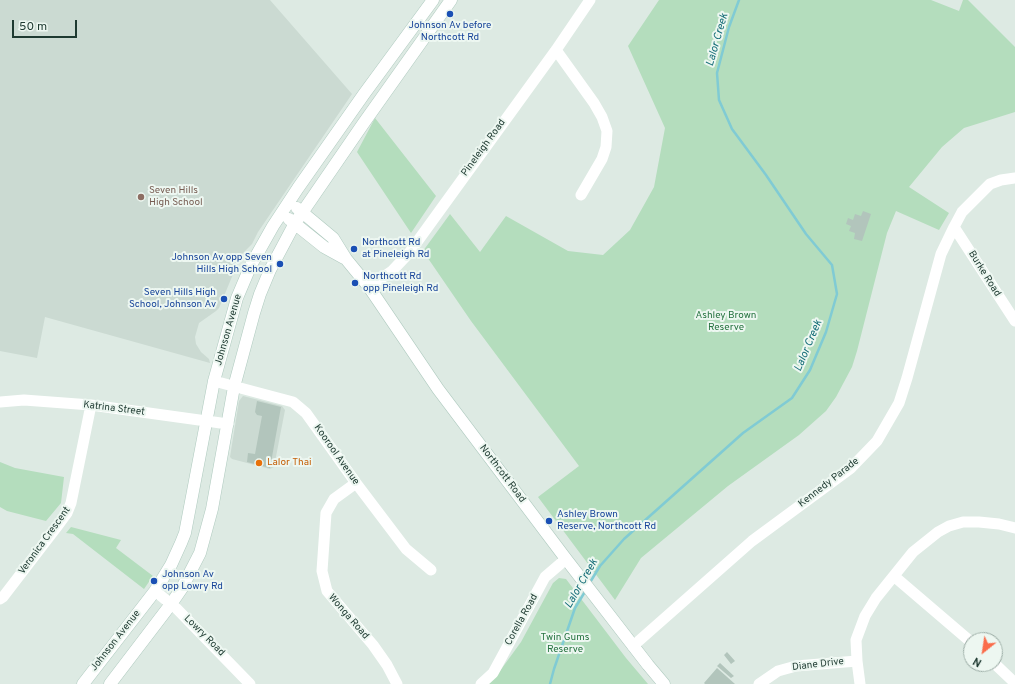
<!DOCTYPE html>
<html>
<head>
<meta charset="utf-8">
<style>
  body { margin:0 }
  #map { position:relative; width:1015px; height:684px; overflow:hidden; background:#ddeae3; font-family:Overpass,sans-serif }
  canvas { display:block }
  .north { position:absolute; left:963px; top:632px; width:40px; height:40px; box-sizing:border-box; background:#edf7f1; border:1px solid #9aaba4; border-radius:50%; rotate:210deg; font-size:11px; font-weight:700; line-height:16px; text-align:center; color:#1e3a31 }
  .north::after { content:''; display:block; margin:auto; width:14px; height:18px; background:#fa6c4a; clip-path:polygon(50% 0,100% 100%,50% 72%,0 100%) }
  .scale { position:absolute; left:12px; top:20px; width:65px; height:18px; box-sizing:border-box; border:2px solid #1e3a31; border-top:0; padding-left:5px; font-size:12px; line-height:14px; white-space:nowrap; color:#1e3a31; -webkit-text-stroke:3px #edf7f1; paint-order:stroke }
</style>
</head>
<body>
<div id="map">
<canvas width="1015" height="684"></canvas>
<div class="north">N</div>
<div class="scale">50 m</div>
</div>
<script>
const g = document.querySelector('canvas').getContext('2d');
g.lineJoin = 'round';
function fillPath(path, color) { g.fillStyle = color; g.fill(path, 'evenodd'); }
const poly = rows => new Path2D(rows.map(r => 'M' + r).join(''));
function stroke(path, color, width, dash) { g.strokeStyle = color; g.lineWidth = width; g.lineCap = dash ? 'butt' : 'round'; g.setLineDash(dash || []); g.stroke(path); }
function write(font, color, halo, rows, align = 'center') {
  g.font = font + ' Overpass,sans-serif'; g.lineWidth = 4; g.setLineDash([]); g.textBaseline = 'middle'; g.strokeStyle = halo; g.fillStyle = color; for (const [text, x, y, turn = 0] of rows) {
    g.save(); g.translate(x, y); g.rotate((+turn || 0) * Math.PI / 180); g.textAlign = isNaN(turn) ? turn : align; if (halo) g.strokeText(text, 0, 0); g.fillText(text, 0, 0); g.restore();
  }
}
const built = poly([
  [0,0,270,0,352,94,258,232,252,244,241,255,219,308,216,311,199,323,195,337,196,344,201,352,209,359,210,363,45,317,37,358,0,351],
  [243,396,282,406,285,410,274,467,270,469,232,459,230,457,239,401]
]);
const green = poly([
  [659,0,931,0,959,11,963,0,968,0,1015,47,1015,112,964,128,942,147,909,187,949,213,939,230,896,211,887,233,857,351,852,367,836,397,826,411,799,435,728,486,641,558,615,600,538,497,579,466,471,321,423,251,450,214,480,252,506,216,568,251,603,255,630,230,654,187,665,128,628,46],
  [375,118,436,196,411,233,357,152],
  [0,462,15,468,64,477,61,503,46,521,7,511,0,507],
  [71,527,121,540,116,548,153,576,144,589,73,534,66,533],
  [559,578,566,579,626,658,648,684,487,684,497,675,521,642,553,583]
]);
const stream = poly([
  [589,584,600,566,624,539,743,433,792,398,810,370,826,332,837,294,832,265,806,234,766,175,732,129,719,100,717,73,729,27,739,0],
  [550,684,554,669,575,608,586,590]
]);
const building = poly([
  [863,211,871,214,862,241,854,239,855,233,849,231,851,226,846,224,848,218,853,220,855,214,861,216],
  [257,401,281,407,270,468,247,462,248,453,255,454,262,416,257,415,255,412],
  [727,652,735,661,731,664,724,655],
  [720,663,734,676,731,678,717,666],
  [717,668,735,684,705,684,704,683]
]);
const street = poly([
  [556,50,594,103,602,117,607,131,606,147,602,159,581,195],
  [954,227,1015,321],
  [369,287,392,271,409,253,556,50,590,0],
  [214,381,293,402,306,413,356,483,406,549,431,570],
  [0,402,24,400,91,405,228,424],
  [356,483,334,499,326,513,322,571,327,591,373,645,387,665,397,684],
  [895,577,971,642],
  [155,591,177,609,250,684],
  [0,599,3,597,56,528,67,513,71,503,91,405],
  [633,646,752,541,851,468,877,441,899,403,907,378,941,254,954,227,962,212,990,184,1001,180,1015,178],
  [995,664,1015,683],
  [481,684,493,673,545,577,566,559],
  [759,684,778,671,796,666,857,661],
  [860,684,857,661,856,640,865,616,876,598,913,552,938,532,949,526,963,522,979,522,999,524,1015,528]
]);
const secondary = poly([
  [297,208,333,238,346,259,369,287,438,389,566,559,648,665,664,684],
  [289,219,324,247,344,258],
  [83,684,155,591,171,565,181,543,185,533,214,381,237,298,251,265,273,226,298,188,364,94,433,0],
  [110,684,171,604,182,588,200,553,212,509,234,387,254,313,260,294,270,270,295,223,363,124,451,0]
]);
const markers = [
  [450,14,4,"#1a4fb4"],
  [141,197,4,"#8d6e63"],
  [354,249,4,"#1a4fb4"],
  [280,264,4,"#1a4fb4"],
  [355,283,4,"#1a4fb4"],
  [224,299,4,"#1a4fb4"],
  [259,463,4,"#e8710a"],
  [549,521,4,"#1a4fb4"],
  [154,581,4,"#1a4fb4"]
];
const transitNames = [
  ["Johnson Av before",450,26,"center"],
  ["Northcott Rd",450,38,"center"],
  ["Northcott Rd",362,243],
  ["at Pineleigh Rd",362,255],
  ["Johnson Av opp Seven",272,258,"right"],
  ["Hills High School",272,270,"right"],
  ["Northcott Rd",363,277],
  ["opp Pineleigh Rd",363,289],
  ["Seven Hills High",216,293,"right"],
  ["School, Johnson Av",216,305,"right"],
  ["Ashley Brown",557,515],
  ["Reserve, Northcott Rd",557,527],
  ["Johnson Av",162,575],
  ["opp Lowry Rd",162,587]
];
const streetNames = [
  ["Pineleigh Road",484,148,-54],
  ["Burke Road",984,274,58],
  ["Johnson Avenue",229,330,-74],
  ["Katrina Street",114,409,7],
  ["Koorool Avenue",336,455,55],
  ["Northcott Road",502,474,53],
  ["Kennedy Parade",829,483,-38],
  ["Veronica Crescent",45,541,-54],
  ["Wonga Road",348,617,49],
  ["Corella Road",522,620,-61],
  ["Lowry Road",204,636,45],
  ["Johnson Avenue",116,641,-52],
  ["Diane Drive",818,665,-7]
];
const educationNames = [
  ["Seven Hills",149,191],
  ["High School",149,203]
];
const parkNames = [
  ["Ashley Brown",726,316],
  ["Reserve",726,328],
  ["Twin Gums",565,638],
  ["Reserve",565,650]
];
const foodNames = [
  ["Lalor Thai",267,463]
];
const waterNames = [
  ["Lalor Creek",718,40,-74],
  ["Lalor Creek",809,346,-67],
  ["Lalor Creek",582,584,-60]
];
fillPath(built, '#cbdad2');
fillPath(green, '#b4ddbd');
stroke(stream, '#80cbd4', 2.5);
fillPath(building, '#b2c5bc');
stroke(secondary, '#afcabf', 13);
stroke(street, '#fff', 11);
stroke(secondary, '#fff', 12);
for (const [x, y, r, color] of markers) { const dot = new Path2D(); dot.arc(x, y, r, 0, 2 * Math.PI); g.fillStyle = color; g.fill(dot); stroke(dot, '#edf7f1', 1.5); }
write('10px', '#164399', '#edf7f1', transitNames, 'left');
write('10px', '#1e3a31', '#edf7f1', streetNames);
write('10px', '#785e54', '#edf7f1', educationNames, 'left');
write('10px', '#267340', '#edf7f1', parkNames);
write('10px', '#c56008', '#edf7f1', foodNames, 'left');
write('italic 11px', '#156d78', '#edf7f1', waterNames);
</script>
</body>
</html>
